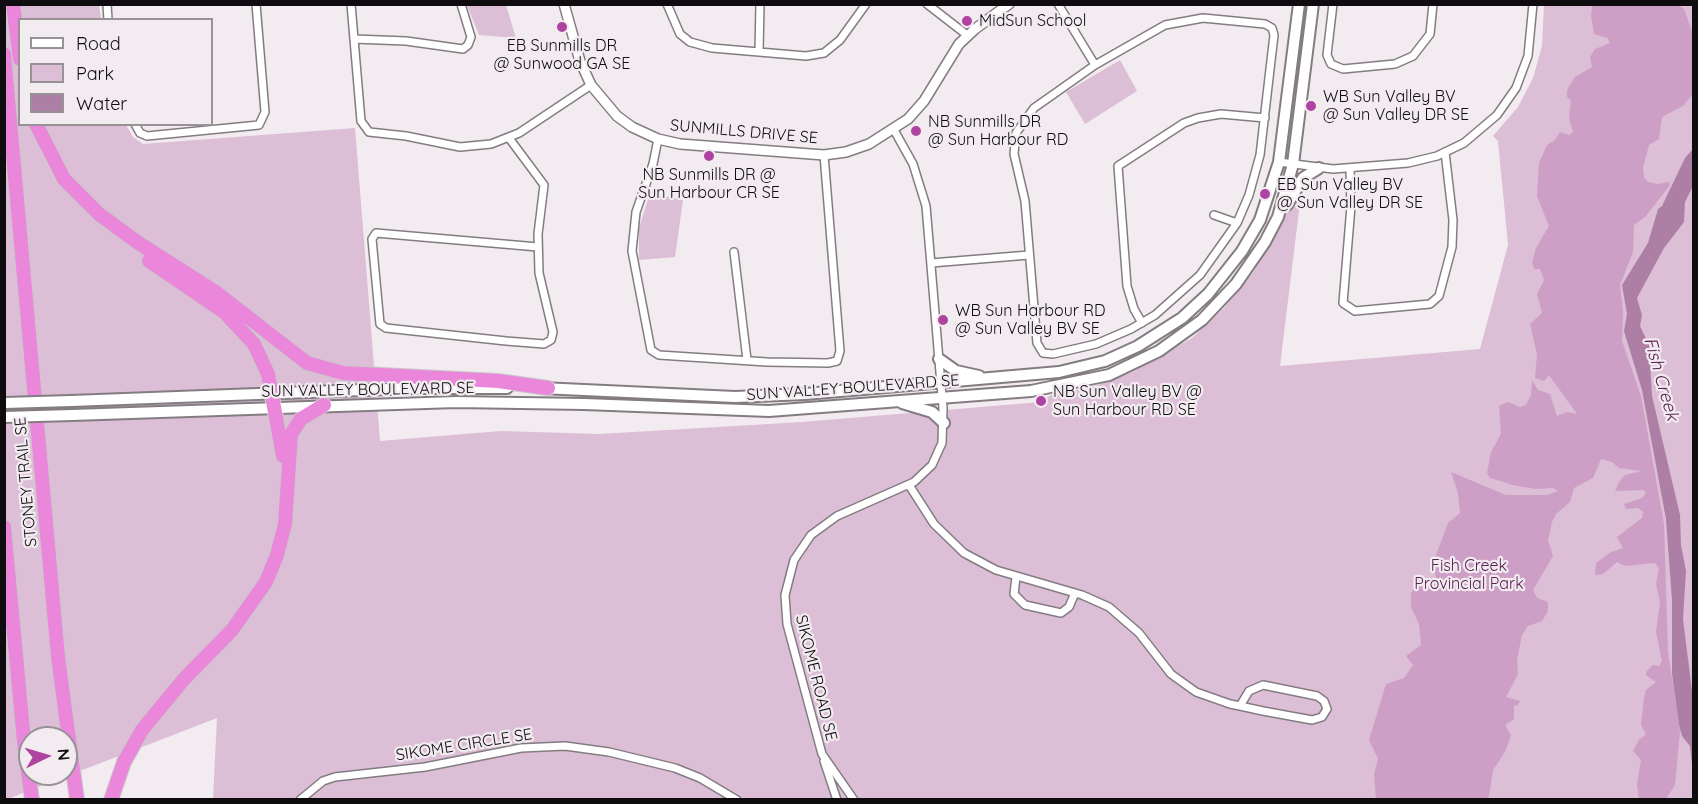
<!DOCTYPE html>
<html>
<head>
<meta charset="utf-8">
<style>
  body { margin:0 }
  #map { position:relative; width:1698px; height:804px; overflow:hidden; background:#f2ebf0; font-family:Quicksand,sans-serif }
  canvas { display:block }
  .frame { position:absolute; inset:0; border:6px solid #0e0c0e; pointer-events:none }
  .legend { position:absolute; left:18px; top:18px; width:195px; height:108px; box-sizing:border-box; background:#f2ebf0; border:2px solid #979296; margin:0; padding:8px 10px; list-style:none; font-size:18px; color:#0e0c0e }
  .legend li { display:flex; align-items:center; gap:12px; height:30px }
  .legend b { width:30px; border:2px solid #979296 }
  .north { position:absolute; left:18px; top:726px; width:60px; height:60px; box-sizing:border-box; background:#f2ebf0; border:2px solid #979296; border-radius:50%; rotate:85deg; font-size:16px; font-weight:700; line-height:24px; text-align:center; color:#0e0c0e }
  .north::after { content:''; display:block; margin:auto; width:21px; height:27px; background:#af43a2; clip-path:polygon(50% 0,100% 100%,50% 72%,0 100%) }
</style>
</head>
<body>
<div id="map">
<canvas width="1698" height="804"></canvas>
<div class="frame"></div>
<ul class="legend">
<li><b style="height:8px;background:#fff"></b>Road</li>
<li><b style="height:16px;background:#dcbed6"></b>Park</li>
<li><b style="height:16px;background:#ad7fa5"></b>Water</li>
</ul>
<div class="north">N</div>
</div>
<script>
const g = document.querySelector('canvas').getContext('2d');
g.lineJoin = 'round';
function fillPath(path, color) { g.fillStyle = color; g.fill(path, 'evenodd'); }
const poly = rows => new Path2D(rows.map(r => 'M' + r).join(''));
function stroke(path, color, width, dash) { g.strokeStyle = color; g.lineWidth = width; g.lineCap = dash ? 'butt' : 'round'; g.setLineDash(dash || []); g.stroke(path); }
function write(font, color, halo, rows, align = 'center') {
  g.font = font + ' Quicksand,sans-serif'; g.lineWidth = 4.5; g.setLineDash([]); g.textBaseline = 'middle'; g.strokeStyle = halo; g.fillStyle = color; for (const [text, x, y, turn = 0] of rows) {
    g.save(); g.translate(x, y); g.rotate((+turn || 0) * Math.PI / 180); g.textAlign = isNaN(turn) ? turn : align; if (halo) g.strokeText(text, 0, 0); g.fillText(text, 0, 0); g.restore();
  }
}
const green = poly([
  [5,5,99,5,101,19,20,20,20,124,126,125,133,137,143,144,355,128,380,441,501,431,600,434,802,422,1041,402,1051,395,1092,387,1132,372,1192,338,1223,309,1253,273,1302,186,1280,366,1480,349,1508,245,1498,141,1493,136,1518,107,1533,78,1542,46,1544,5,1693,5,1693,799,213,799,217,718,5,800],
  [30,738,66,738,66,774,30,774],
  [467,5,506,5,516,38,479,35],
  [1120,60,1137,91,1085,124,1066,92],
  [650,193,683,200,675,257,639,260,639,228]
]);
const forest = poly([
  [1589,5,1678,5,1684,9,1693,34,1693,94,1683,106,1662,117,1659,139,1649,145,1643,168,1644,177,1648,182,1657,184,1669,182,1670,185,1646,216,1634,225,1633,252,1620,285,1623,311,1622,341,1641,396,1664,524,1668,652,1680,731,1675,785,1666,799,1639,799,1637,785,1641,760,1633,751,1639,740,1646,734,1641,725,1644,697,1646,690,1656,682,1646,675,1646,672,1653,665,1659,666,1662,661,1656,632,1660,602,1656,584,1659,568,1655,563,1625,566,1617,562,1603,574,1595,575,1596,563,1611,552,1623,548,1617,537,1642,518,1643,512,1638,508,1626,509,1624,504,1642,498,1646,493,1644,490,1615,491,1619,482,1625,475,1642,471,1619,468,1612,462,1601,459,1593,478,1574,488,1570,502,1556,514,1552,522,1548,540,1553,556,1533,590,1537,598,1548,602,1548,611,1542,621,1528,626,1522,635,1517,660,1518,674,1506,697,1520,701,1517,706,1514,705,1514,719,1505,725,1511,735,1505,752,1493,770,1489,797,1484,799,1376,799,1374,774,1378,759,1369,740,1386,684,1404,678,1413,665,1406,656,1421,645,1419,624,1411,607,1411,594,1418,580,1434,581,1436,578,1433,563,1448,523,1460,513,1458,493,1451,472,1506,495,1547,495,1558,491,1553,488,1535,489,1513,485,1490,478,1487,473,1491,452,1501,434,1499,406,1508,402,1520,407,1526,405,1531,395,1532,380,1538,390,1550,394,1557,416,1567,412,1577,414,1549,375,1544,381,1535,378,1537,354,1530,324,1542,313,1537,294,1544,280,1540,269,1534,269,1532,263,1536,248,1549,226,1537,196,1539,163,1547,145,1555,140,1560,132,1569,135,1573,132,1569,118,1571,101,1567,97,1567,90,1575,77,1592,67,1590,57,1595,49,1610,43,1607,38,1594,34,1591,16,1592,6]
]);
const water = poly([
  [1693,149,1693,186,1685,202,1684,222,1664,248,1637,298,1642,315,1640,326,1649,345,1652,396,1680,515,1681,545,1686,571,1683,619,1693,699,1693,772,1690,746,1682,736,1679,725,1672,674,1672,600,1666,519,1642,390,1624,331,1627,314,1622,285,1648,243,1658,209,1662,206,1685,158]
]);
const minor = poly([
  [107,4,108,20],
  [351,4,361,121,369,132,406,136,460,147,491,144,519,133,591,85],
  [667,4,680,34,690,42,712,48,806,56,824,53,840,40,866,4],
  [927,4,967,35],
  [1058,4,1095,65],
  [1333,4,1327,55,1331,64,1343,69,1395,64,1413,56,1430,34,1433,4],
  [1203,18,1265,24,1272,28,1274,35,1260,155,1249,195,1237,223,1200,275,1155,315,1131,329,1096,344,1053,354,1043,353,1037,343,1025,201,1014,154,1016,133,1034,108,1095,65,1165,25,1203,18],
  [354,39,406,41,463,49,468,45,471,37,461,4],
  [759,52,760,4],
  [135,124,140,133,147,136,259,125,265,112,256,4],
  [509,138,544,185,538,234,539,273,553,332,551,340,544,344,506,341,386,328,380,324,372,239,376,233,538,247],
  [658,139,653,164,636,212,632,251,651,350,659,355,767,362,828,363,837,361,840,351,824,155],
  [1279,162,1333,169,1408,163,1437,156,1464,143,1497,115,1516,88,1528,56,1533,4],
  [1350,168,1351,206,1343,303,1355,311,1430,304,1439,296,1452,247,1453,220,1445,152],
  [1214,215,1237,223],
  [734,252,747,360],
  [931,263,1029,255],
  [1142,323,1134,309,1127,286,1118,166,1184,123,1198,118,1221,114,1265,118],
  [909,485,934,524,964,553,996,570,1082,595,1109,607,1139,633,1171,674,1196,692,1230,704,1240,706,1263,711,1312,720,1322,717,1327,709,1324,701,1317,696,1263,685,1249,691,1240,706],
  [1016,577,1014,594,1025,605,1061,613,1069,607,1075,593],
  [824,761,837,800],
  [300,800,323,781,335,777,425,767,521,748,565,746,609,752,675,768,700,778,737,800],
  [854,800,822,754,787,624,785,595,794,560,811,535,837,516,914,482,932,465,942,443,943,408,926,206,913,164,894,130]
]);
const tertiary = poly([
  [564,4,580,61,591,85,617,116,632,127,658,139,680,144,824,155,846,152,869,144,908,119,924,101,959,44,975,29,1009,4]
]);
const secondary = poly([
  [1287,205,1303,178,1319,168],
  [939,359,956,371,979,376],
  [541,388,735,397,805,394,1059,372,1105,361,1138,346,1182,318,1208,294,1242,251,1260,220,1279,162,1299,4],
  [71,401,417,388,507,388],
  [902,403,932,412,944,423],
  [72,415,456,402,584,404,769,411,1031,391,1109,375,1159,351,1202,320,1236,284,1265,242,1278,217,1293,164,1313,4]
]);
const motorway = poly([
  [13,4,20,59],
  [4,54,58,657,77,800],
  [36,124,64,179,99,214,137,242,217,293,307,363,343,373,498,381,548,388],
  [149,261,224,312,254,344,268,374,283,456],
  [4,527,25,752,32,800],
  [111,800,124,762,142,730,184,679,232,630,266,582,277,555,285,524,291,434,301,419,324,405]
]);
const secondaryBridge = poly([
  [4,403,71,401],
  [4,417,72,415]
]);
const markers = [
  [967,21,6,"#af43a2"],
  [562,27,6,"#af43a2"],
  [1311,106,6,"#af43a2"],
  [916,131,6,"#af43a2"],
  [709,156,6,"#af43a2"],
  [1265,194,6,"#af43a2"],
  [943,320,6,"#af43a2"],
  [1041,401,6,"#af43a2"]
];
const poiNames = [
  ["MidSun School",979,21],
  ["EB Sunmills DR",562,46,"center"],
  ["@ Sunwood GA SE",562,64,"center"],
  ["WB Sun Valley BV",1323,97],
  ["@ Sun Valley DR SE",1323,115],
  ["NB Sunmills DR",928,122],
  ["@ Sun Harbour RD",928,140],
  ["NB Sunmills DR @",709,175,"center"],
  ["Sun Harbour CR SE",709,193,"center"],
  ["EB Sun Valley BV",1277,185],
  ["@ Sun Valley DR SE",1277,203],
  ["WB Sun Harbour RD",955,311],
  ["@ Sun Valley BV SE",955,329],
  ["NB Sun Valley BV @",1053,392],
  ["Sun Harbour RD SE",1053,410]
];
const streetNames = [
  ["SUNMILLS DRIVE SE",744,132,5],
  ["SUN VALLEY BOULEVARD SE",853,388,-4],
  ["SUN VALLEY BOULEVARD SE",368,390,-1],
  ["STONEY TRAIL SE",26,482,-95],
  ["SIKOME ROAD SE",816,678,76],
  ["SIKOME CIRCLE SE",464,745,-9]
];
const parkNames = [
  ["Fish Creek",1469,566],
  ["Provincial Park",1469,584]
];
const waterNames = [
  ["Fish Creek",1661,379,74]
];
fillPath(green, '#dcbed6');
fillPath(forest, '#ce9fc6');
fillPath(water, '#ad7fa5');
stroke(minor, '#837d82', 10);
stroke(tertiary, '#837d82', 12);
stroke(secondary, '#837d82', 14);
stroke(motorway, '#cacaca', 16);
stroke(minor, '#fff', 7);
stroke(tertiary, '#fff', 9);
stroke(secondary, '#fff', 10);
stroke(motorway, '#ea87db', 14);
stroke(secondaryBridge, '#837d82', 14, []);
stroke(secondaryBridge, '#fff', 10);
for (const [x, y, r, color] of markers) { const dot = new Path2D(); dot.arc(x, y, r, 0, 2 * Math.PI); g.fillStyle = color; g.fill(dot); stroke(dot, '#f2ebf0', 2); }
write('16px', '#0e0c0e', '#f2ebf0', poiNames, 'left');
write('16px', '#0e0c0e', '#f2ebf0', streetNames);
write('16px', '#582051', '#f2ebf0', parkNames);
write('italic 18px', '#5e2556', '#f2ebf0', waterNames);
</script>
</body>
</html>
